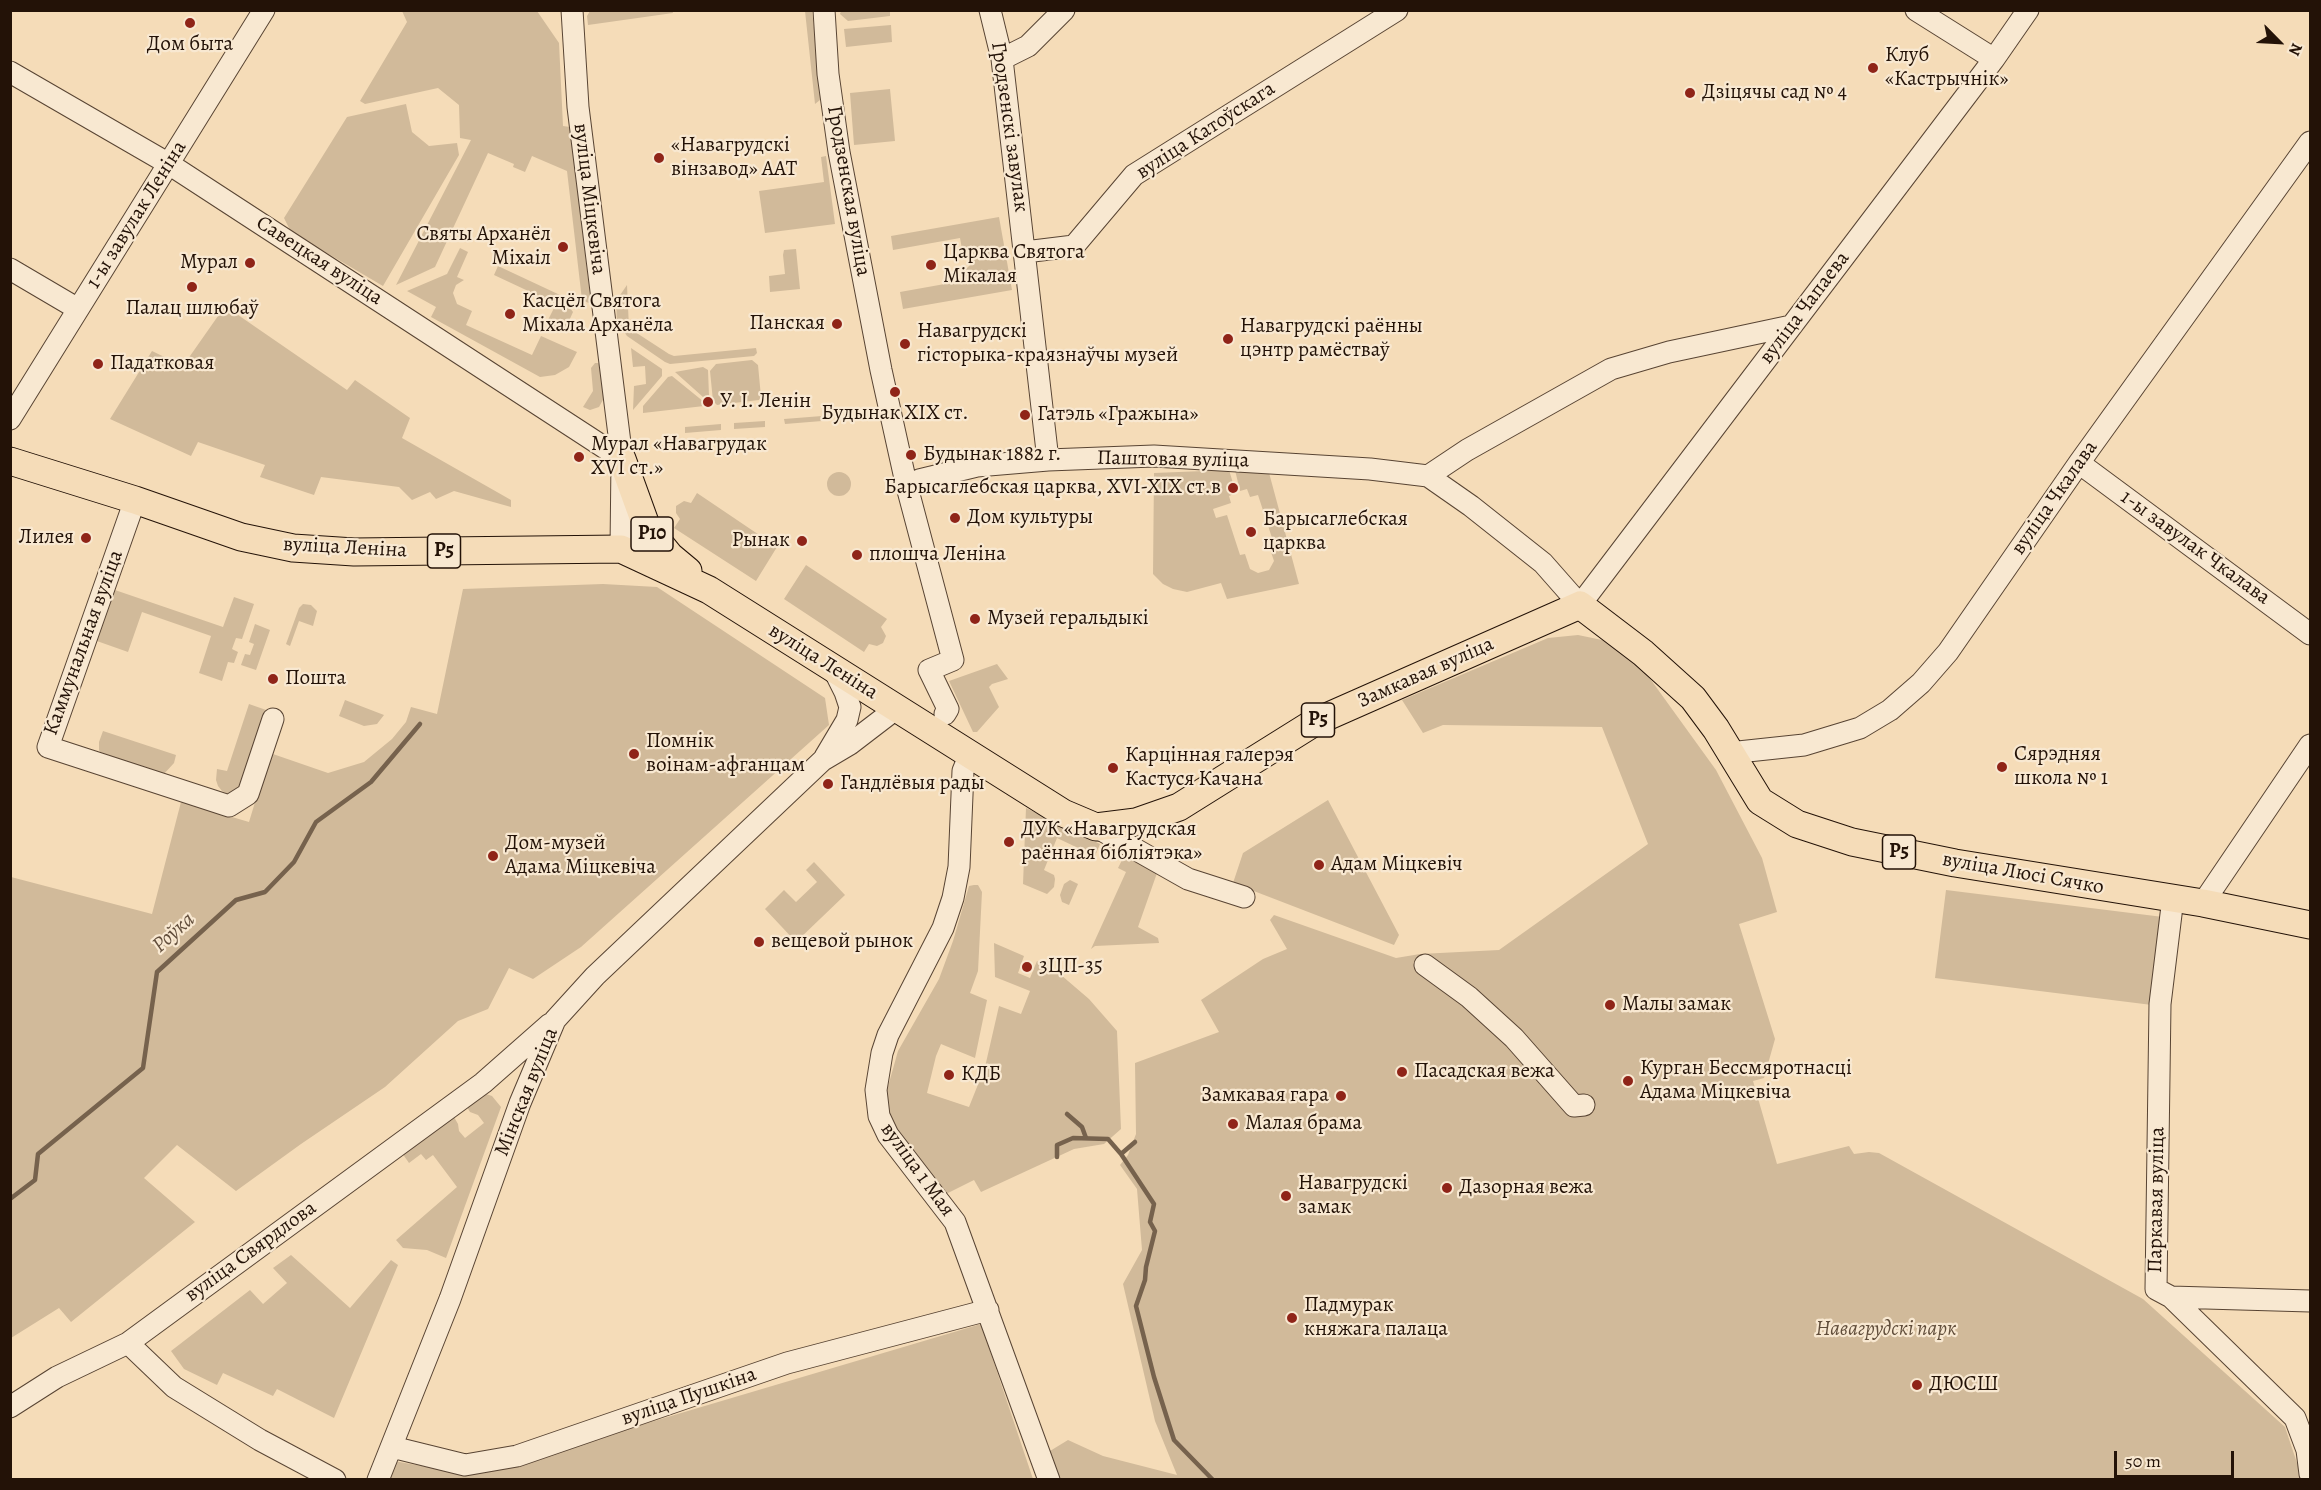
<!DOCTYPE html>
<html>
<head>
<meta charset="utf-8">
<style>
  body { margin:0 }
  #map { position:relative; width:2321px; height:1490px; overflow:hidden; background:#f5dcb8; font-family:Alegreya,serif }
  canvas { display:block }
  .frame { position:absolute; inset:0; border:12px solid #231207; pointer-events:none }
  .north { position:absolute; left:2249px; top:12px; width:60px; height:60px; -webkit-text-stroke:4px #f8e8d1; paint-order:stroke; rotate:114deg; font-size:16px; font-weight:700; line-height:24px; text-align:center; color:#231207 }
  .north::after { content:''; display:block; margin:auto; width:21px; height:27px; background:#231207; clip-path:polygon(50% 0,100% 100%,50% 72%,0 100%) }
  .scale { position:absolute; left:2114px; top:1451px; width:120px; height:27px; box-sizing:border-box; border:3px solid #231207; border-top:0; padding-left:8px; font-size:18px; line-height:21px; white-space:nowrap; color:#231207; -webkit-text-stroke:4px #f8e8d1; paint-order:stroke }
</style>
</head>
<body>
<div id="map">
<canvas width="2321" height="1490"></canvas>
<div class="frame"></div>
<div class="north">N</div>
<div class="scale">50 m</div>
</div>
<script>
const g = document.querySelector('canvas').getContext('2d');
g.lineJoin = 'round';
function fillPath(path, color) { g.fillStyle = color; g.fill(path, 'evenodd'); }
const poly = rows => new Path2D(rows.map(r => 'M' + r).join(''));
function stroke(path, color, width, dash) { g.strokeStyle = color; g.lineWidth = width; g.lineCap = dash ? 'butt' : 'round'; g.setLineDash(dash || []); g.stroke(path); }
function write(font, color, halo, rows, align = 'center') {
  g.font = font + ' Alegreya,serif'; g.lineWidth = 4.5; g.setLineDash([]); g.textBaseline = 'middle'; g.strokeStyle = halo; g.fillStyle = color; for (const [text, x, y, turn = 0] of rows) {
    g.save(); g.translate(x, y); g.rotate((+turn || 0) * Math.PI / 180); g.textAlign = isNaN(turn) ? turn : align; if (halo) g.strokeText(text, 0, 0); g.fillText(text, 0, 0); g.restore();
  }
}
const green = poly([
  [402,11,537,11,559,43,563,126,570,127,591,304,582,300,567,171,532,156,525,172,513,167,514,164,488,153,435,267,396,285,471,140,460,138,459,105,438,88,365,104,360,101,407,22],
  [590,11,672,10,673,13,588,25,587,16],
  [805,11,812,11,822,94,820,100,815,104],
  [841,11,890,11,890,16,848,21,840,14],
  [891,25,892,42,846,47,844,29],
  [890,89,895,141,854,145,850,93],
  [406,104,412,132,429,146,457,143,459,155,383,286,291,232,284,218,347,117],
  [826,156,835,224,765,233,759,191,824,182,821,157],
  [999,217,1012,290,903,309,900,292,967,280,965,270,972,263,970,253,962,249,960,238,893,250,891,236],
  [460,248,468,252,457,277,464,280,456,285,453,293,457,304,472,311,466,325,532,355,541,336,577,352,569,367,555,375,540,377,431,317,436,307,407,291,447,274],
  [796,249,800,289,770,292,769,276,785,274,783,255,784,250],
  [498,266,560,295,573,312,564,332,546,324,556,304,494,275],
  [627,285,629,328,669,354,674,356,756,348,757,353,754,356,670,364,665,362,627,336,617,322,616,301],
  [225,306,347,390,355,380,410,418,402,438,511,500,511,507,454,491,436,499,430,492,412,500,399,487,321,477,314,495,260,477,265,465,198,442,191,456,110,419,152,351,183,366],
  [631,348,662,369,662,376,633,410,634,386,646,384,645,366,633,367],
  [752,360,758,365,761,397,759,400,717,405,713,401,710,371,716,364],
  [595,363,598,363,602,366,604,398,599,407,590,410,583,407,593,391,591,368],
  [703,367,708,370,709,396,703,397,675,372],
  [672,376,704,402,704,406,643,413,643,406,668,377],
  [822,416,822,421,785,424,784,419],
  [765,421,765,427,734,429,734,423],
  [721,424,721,430,685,433,685,427],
  [1268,469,1299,584,1227,599,1221,583,1187,592,1173,589,1163,584,1153,574,1154,473,1229,470,1236,493,1229,496,1231,503,1213,509,1216,518,1227,515,1240,555,1245,554,1250,569,1258,573,1269,570,1274,561,1269,546,1274,544,1258,495,1250,497,1247,489,1240,491,1235,470],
  '827 484a12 12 0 1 1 24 0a12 12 0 1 1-24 0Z',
  [697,493,777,547,756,581,674,528,680,519,676,513,676,506,684,501,691,503],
  [806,565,887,619,881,627,886,636,883,643,877,646,869,644,864,652,784,599],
  [603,584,657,587,825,698,829,725,581,947,533,979,509,968,488,1009,458,1021,385,1087,301,1144,236,1191,177,1145,144,1178,195,1222,71,1322,59,1308,11,1338,11,877,152,914,181,802,249,822,270,753,328,773,364,762,392,739,406,722,411,707,437,714,463,589],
  [112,589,223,627,234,597,254,604,242,639,236,638,232,649,238,652,234,663,228,662,222,681,199,673,211,636,142,612,128,652,94,640],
  [303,604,311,605,317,611,313,626,299,621,290,646,286,644,299,608],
  [255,624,270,630,256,670,241,665,245,654,250,655,254,644,249,642],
  [1578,635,1607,641,1638,662,1716,770,1762,858,1777,912,1739,924,1775,1039,1764,1078,1753,1081,1777,1164,1849,1146,1854,1154,1869,1152,1879,1153,2143,1299,2285,1427,2298,1466,2299,1479,1059,1480,1050,1451,1068,1440,1103,1456,1177,1475,1155,1421,1123,1284,1142,1250,1137,1189,1120,1165,1128,1155,1136,1134,1135,1063,1219,1032,1201,1000,1263,959,1287,949,1270,920,1274,915,1396,958,1420,954,1499,950,1648,844,1602,727,1443,725,1423,733,1402,700,1548,638],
  [997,664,1008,679,992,684,989,687,999,707,977,732,973,732,949,681],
  [345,700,384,715,377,724,364,726,339,716],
  [249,704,269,711,247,780,235,793,228,794,222,791,218,786,216,780,217,769,227,771],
  [103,731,176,755,174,763,163,775,102,756,99,750,99,742],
  [1328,800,1399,935,1394,945,1233,883,1243,853],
  [1026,808,1100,844,1095,856,1057,838,1044,870,1054,875,1055,879,1054,887,1047,894,1023,884],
  [1124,856,1157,873,1138,927,1158,938,1159,943,1095,946,1091,949,1126,872,1118,868],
  [814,862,845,895,796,942,765,909,784,890,796,902,817,882,806,870],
  [1070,880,1078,884,1069,905,1062,902,1060,895,1064,884],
  [974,885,978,885,982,892,978,971,970,993,987,1000,975,1058,941,1044,936,1056,927,1093,969,1107,985,1067,999,1006,1021,1014,1030,991,995,977,994,943,1024,956,1018,973,1030,978,1037,961,1061,975,1089,999,1117,1031,1121,1129,1104,1144,1074,1149,981,1192,974,1180,946,1194,893,1132,888,1114,887,1090,898,1051,939,979,953,941,969,886],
  [1946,890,2163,917,2152,1005,1935,978],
  [486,1094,492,1096,501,1107,446,1258,427,1250,403,1248,396,1240,457,1187,433,1155,426,1160,421,1154,409,1163,402,1153,454,1117,458,1124,459,1131,465,1138,484,1123,478,1115,470,1112,467,1107],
  [291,1255,350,1308,391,1260,398,1265,334,1418,277,1389,273,1396,223,1373,217,1385,184,1369,171,1351,250,1290,263,1304,287,1283,273,1268],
  [981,1324,1033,1479,388,1480,394,1461,461,1473,516,1462]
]);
const stream = poly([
  [1067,1114,1082,1127,1086,1138],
  [1135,1142,1121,1154,1154,1204,1150,1222,1155,1231,1146,1267,1145,1280,1136,1306,1154,1377,1174,1440,1213,1480],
  [1057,1157,1057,1145,1073,1138,1108,1139,1121,1154],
  [10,1199,35,1180,38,1154,143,1068,157,972,236,900,265,892,294,862,316,822,371,782,420,724]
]);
const minor = poly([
  [572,10,578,107,622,459,621,549],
  [824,10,828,74,839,152,881,370,906,483,953,660,929,670,948,709,945,714],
  [990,10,1002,59,1048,460],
  [1916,10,1994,59],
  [1002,59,1028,46,1064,10],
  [10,72,169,164,622,459],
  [1025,252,1074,246,1134,175,1397,10],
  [10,269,78,309],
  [10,419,264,10],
  [2079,463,2310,634],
  [1428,476,1467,450,1611,369,1669,352,1791,326],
  [919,480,977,466,1048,460,1154,456,1370,469,1428,476,1471,506,1543,563,1580,605,1994,59,2028,10],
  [135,500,48,747,229,806,248,794,273,719],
  [1729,753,1804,745,1860,728,1890,710,1921,683,1948,652,2079,463,2310,142],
  [970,754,963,771,959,867,953,898,943,928,888,1035,882,1053,876,1090,879,1116,888,1135,955,1222,1049,1480],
  [825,757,847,720,850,707,845,692,834,670],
  [1096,827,1188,879,1244,897],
  [2173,898,2160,1004,2156,1289,2171,1297,2295,1418,2307,1450,2310,1474],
  [2203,903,2310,745],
  [1425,965,1469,997,1514,1038,1574,1106,1584,1105],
  [2171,1297,2310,1301],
  [128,1343,174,1387,260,1440,335,1480],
  [10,1407,57,1377,128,1343,483,1083,550,1024],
  [392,1447,465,1465,517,1456,787,1363,988,1310],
  [378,1480,450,1299,520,1103,555,1020,595,976,823,760,850,744,897,708]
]);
const major = poly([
  [622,459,647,528,670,556,688,571],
  [10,461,135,500,241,537,293,548,354,552,621,549,709,590,1063,813,1096,827,1136,822,1179,807,1315,722,1580,605,1643,653,1693,698,1716,729,1760,801,1797,824,1852,842,1955,863,2203,903,2310,925]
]);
const markers = [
  [190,23,6,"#8f2418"],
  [1873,68,6,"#8f2418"],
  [1690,93,6,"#8f2418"],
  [659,158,6,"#8f2418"],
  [563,247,6,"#8f2418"],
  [250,263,6,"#8f2418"],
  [931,265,6,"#8f2418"],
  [192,287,6,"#8f2418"],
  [510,314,6,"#8f2418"],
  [837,324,6,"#8f2418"],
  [1228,339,6,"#8f2418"],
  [905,344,6,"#8f2418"],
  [98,364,6,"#8f2418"],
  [895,392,6,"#8f2418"],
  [708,402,6,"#8f2418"],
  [1025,415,6,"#8f2418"],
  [911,455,6,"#8f2418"],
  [579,457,6,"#8f2418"],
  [1233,488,6,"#8f2418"],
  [955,518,6,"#8f2418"],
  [1251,532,6,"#8f2418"],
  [86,538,6,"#8f2418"],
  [802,541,6,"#8f2418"],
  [857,555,6,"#8f2418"],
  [975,619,6,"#8f2418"],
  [273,679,6,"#8f2418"],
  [634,754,6,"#8f2418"],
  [2002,767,6,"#8f2418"],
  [1113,768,6,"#8f2418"],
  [828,784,6,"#8f2418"],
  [1009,842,6,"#8f2418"],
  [493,856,6,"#8f2418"],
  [1319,865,6,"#8f2418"],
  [759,942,6,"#8f2418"],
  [1027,967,6,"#8f2418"],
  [1610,1005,6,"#8f2418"],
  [1402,1072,6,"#8f2418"],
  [949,1075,6,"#8f2418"],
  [1628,1081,6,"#8f2418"],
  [1341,1096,6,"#8f2418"],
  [1233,1124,6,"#8f2418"],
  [1447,1188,6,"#8f2418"],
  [1286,1196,6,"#8f2418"],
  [1292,1318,6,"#8f2418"],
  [1917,1385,6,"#8f2418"]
];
const shields = [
  [652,534,42],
  [444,551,33],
  [1318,720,33],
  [1899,852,33]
];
const shieldNames = [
  ["Р10",652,534],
  ["Р5",444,551],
  ["Р5",1318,720],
  ["Р5",1899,852]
];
const poiNames = [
  ["Дом быта",190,45,"center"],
  ["Клуб",1885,56],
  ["«Кастрычнік»",1885,80],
  ["Дзіцячы сад № 4",1702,93],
  ["«Навагрудскі",671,146],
  ["вінзавод» ААТ",671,170],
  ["Святы Арханёл",551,235,"right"],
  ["Міхаіл",551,259,"right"],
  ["Царква Святога",943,253],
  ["Мікалая",943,277],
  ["Мурал",238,263,"right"],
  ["Касцёл Святога",522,302],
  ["Міхала Арханёла",522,326],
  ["Палац шлюбаў",192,309,"center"],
  ["Панская",825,324,"right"],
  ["Навагрудскі раённы",1240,327],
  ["цэнтр рамёстваў",1240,351],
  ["Навагрудскі",917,332],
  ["гісторыка-краязнаўчы музей",917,356],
  ["Падатковая",110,364],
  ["У. І. Ленін",720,402],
  ["Будынак XIX ст.",895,414,"center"],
  ["Гатэль «Гражына»",1037,415],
  ["Мурал «Навагрудак",591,445],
  ["XVI ст.»",591,469],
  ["Будынак 1882 г.",923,455],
  ["Барысаглебская царква, XVI-XIX ст.в",1221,488,"right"],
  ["Дом культуры",967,518],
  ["Барысаглебская",1263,520],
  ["царква",1263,544],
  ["Лилея",74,538,"right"],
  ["Рынак",790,541,"right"],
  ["плошча Леніна",869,555],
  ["Музей геральдыкі",987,619],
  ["Пошта",285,679],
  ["Помнік",646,742],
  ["воінам-афганцам",646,766],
  ["Сярэдняя",2014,755],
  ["школа № 1",2014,779],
  ["Карцінная галерэя",1125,756],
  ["Кастуся Качана",1125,780],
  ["Гандлёвыя рады",840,784],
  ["ДУК «Навагрудская",1021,830],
  ["раённая бібліятэка»",1021,854],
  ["Дом-музей",505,844],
  ["Адама Міцкевіча",505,868],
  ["Адам Міцкевіч",1331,865],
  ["вещевой рынок",771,942],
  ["3ЦП-35",1039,967],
  ["Малы замак",1622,1005],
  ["Курган Бессмяротнасці",1640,1069],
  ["Адама Міцкевіча",1640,1093],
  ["Пасадская вежа",1414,1072],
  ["КДБ",961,1075],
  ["Замкавая гара",1329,1096,"right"],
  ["Малая брама",1245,1124],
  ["Навагрудскі",1298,1184],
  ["замак",1298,1208],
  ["Дазорная вежа",1459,1188],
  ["Падмурак",1304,1306],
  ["княжага палаца",1304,1330],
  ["ДЮСШ",1929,1385]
];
const streetNames = [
  ["Гродзенскі завулак",1009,127,82],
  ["вуліца Катоўскага",1206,131,-33],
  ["Гродзенская вуліца",848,191,80],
  ["вуліца Міцкевіча",589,199,83],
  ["1-ы завулак Леніна",137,215,-58],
  ["Савецкая вуліца",319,261,33],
  ["вуліца Чапаева",1805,308,-53],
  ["Паштовая вуліца",1173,460,1],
  ["вуліца Чкалава",2055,498,-55],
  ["вуліца Леніна",345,548,3],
  ["1-ы завулак Чкалава",2195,548,36],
  ["Каммунальная вуліца",84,643,-70],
  ["вуліца Леніна",823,662,32],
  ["Замкавая вуліца",1426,673,-24],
  ["вуліца Люсі Сячко",2023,874,10],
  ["Мінская вуліца",527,1092,-68],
  ["вуліца 1 Мая",917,1170,54],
  ["Паркавая вуліца",2157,1200,-89],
  ["вуліца Свярдлова",251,1252,-36],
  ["вуліца Пушкіна",689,1397,-19]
];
const parkNames = [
  ["Навагрудскі парк",1886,1330]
];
const waterNames = [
  ["Роўка",174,933,-42]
];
fillPath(green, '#d1ba9a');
stroke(stream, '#76624d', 4.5);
stroke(minor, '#584433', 23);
stroke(major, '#231207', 29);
stroke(minor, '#f8e8d1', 21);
stroke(major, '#f5dcb8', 27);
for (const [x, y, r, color] of markers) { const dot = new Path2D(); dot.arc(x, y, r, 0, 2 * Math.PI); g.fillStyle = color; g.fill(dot); stroke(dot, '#f8e8d1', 2); }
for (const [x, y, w] of shields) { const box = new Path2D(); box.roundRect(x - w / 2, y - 17, w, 34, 4.5); g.fillStyle = '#f8e8d1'; g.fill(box); stroke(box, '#231207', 1.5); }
write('bold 20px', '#231207', null, shieldNames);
write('21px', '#231207', '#f8e8d1', poiNames, 'left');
write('21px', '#231207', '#f8e8d1', streetNames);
write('italic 21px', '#604d3a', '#f8e8d1', parkNames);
write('italic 22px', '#624e3c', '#f8e8d1', waterNames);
</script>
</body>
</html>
